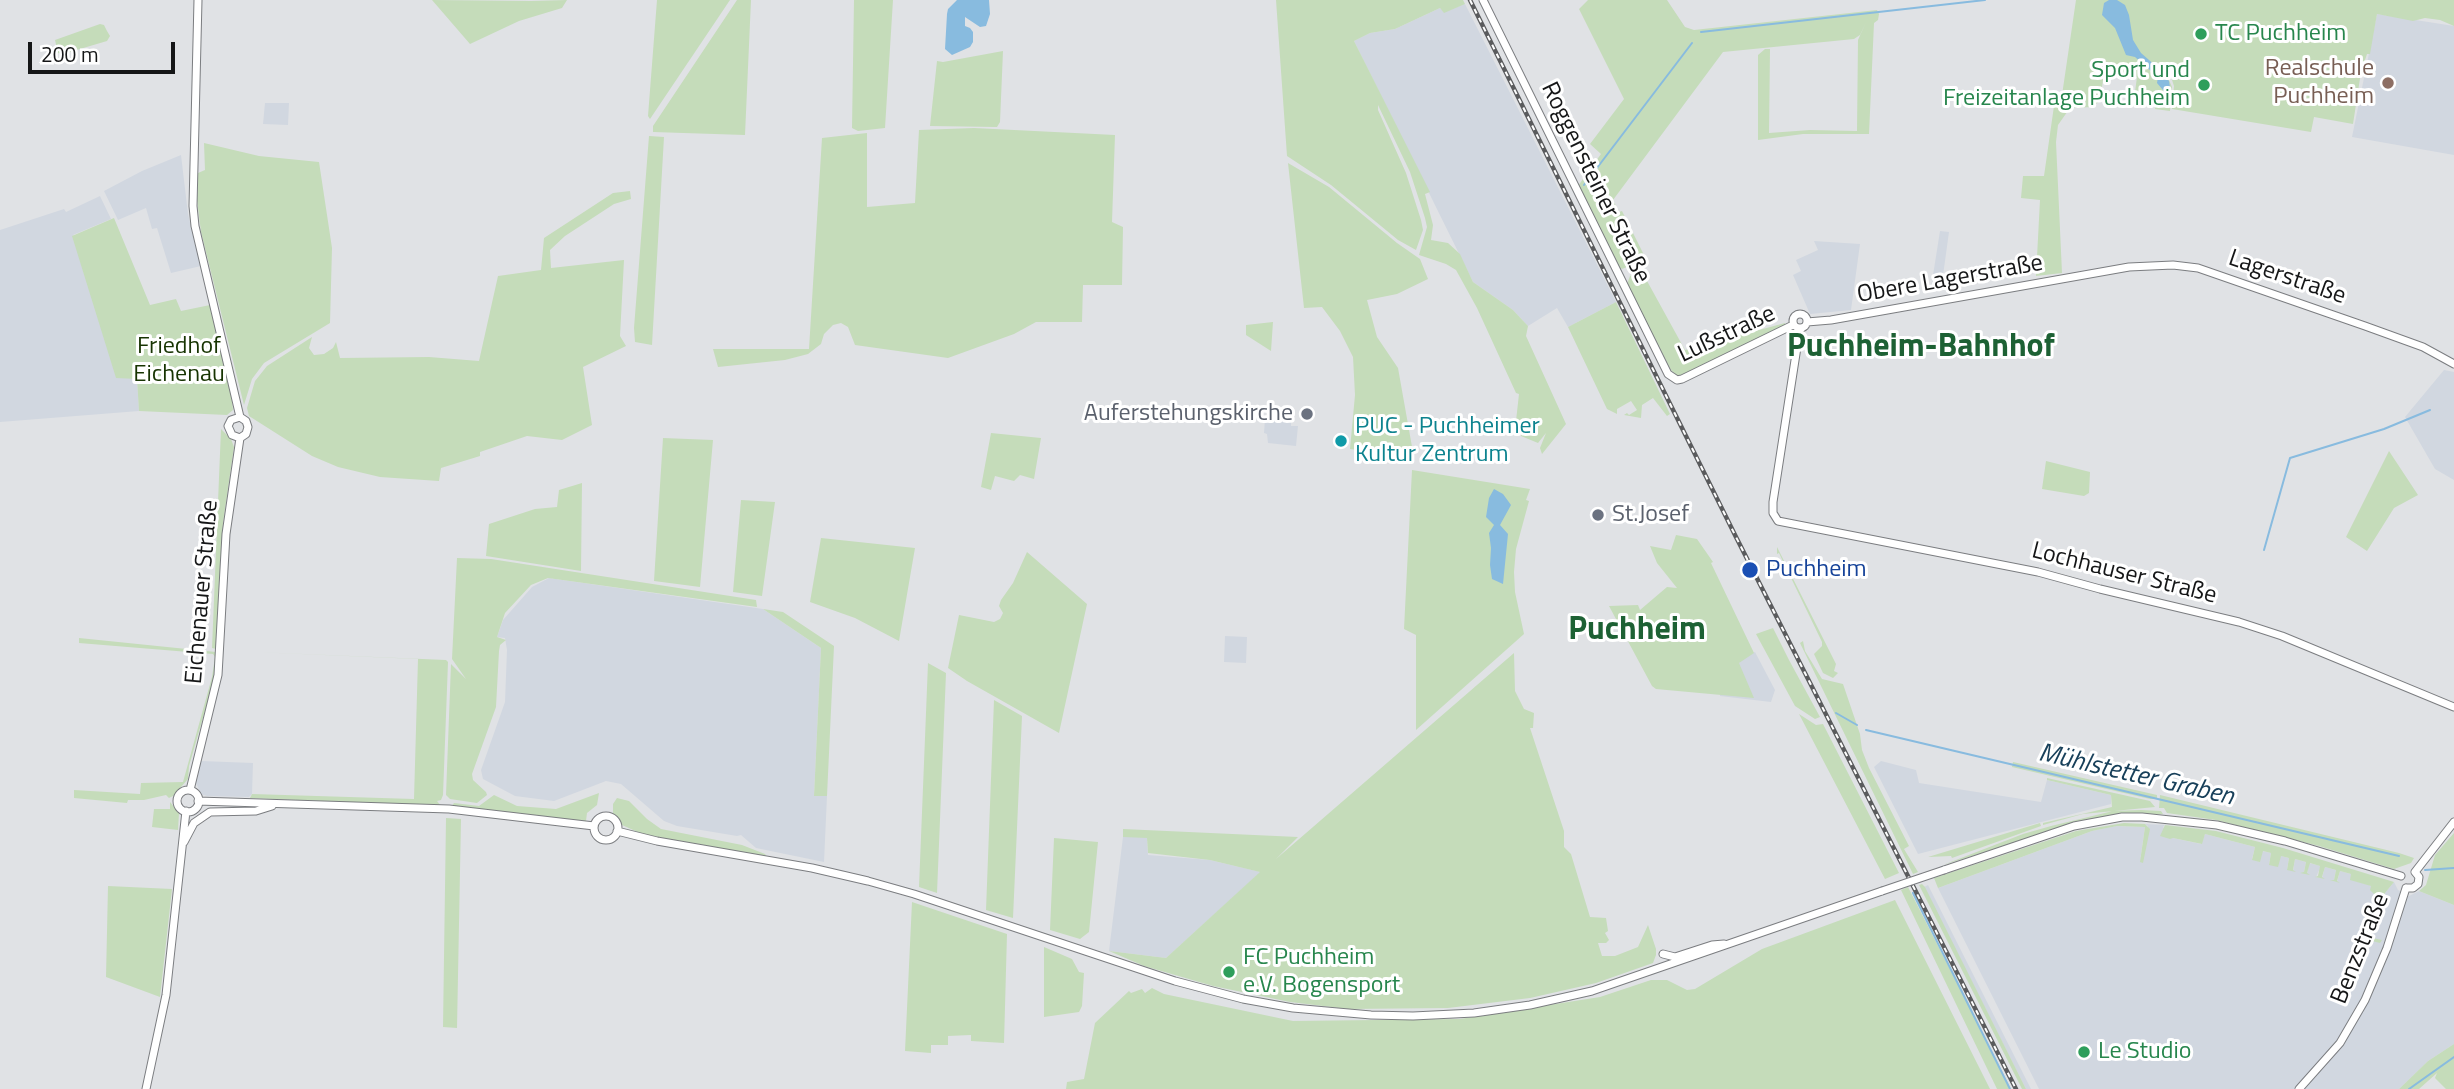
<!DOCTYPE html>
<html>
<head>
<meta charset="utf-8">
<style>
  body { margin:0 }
  #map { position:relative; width:2454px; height:1089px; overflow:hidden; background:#e0e2e5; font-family:"Titillium Web",sans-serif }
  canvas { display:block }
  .scale { position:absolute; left:28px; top:42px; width:147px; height:32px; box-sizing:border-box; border:4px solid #151617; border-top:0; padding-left:9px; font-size:21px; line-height:24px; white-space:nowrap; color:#151617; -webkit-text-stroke:5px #fff; paint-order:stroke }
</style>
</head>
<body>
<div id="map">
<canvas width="2454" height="1089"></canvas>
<div class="scale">200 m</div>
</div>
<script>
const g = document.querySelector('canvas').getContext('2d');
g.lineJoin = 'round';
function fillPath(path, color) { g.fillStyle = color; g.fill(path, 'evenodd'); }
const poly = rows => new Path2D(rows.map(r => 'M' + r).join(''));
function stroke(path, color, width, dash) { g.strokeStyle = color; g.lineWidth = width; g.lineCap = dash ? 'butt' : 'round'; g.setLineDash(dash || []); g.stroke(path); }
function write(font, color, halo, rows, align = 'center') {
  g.font = font + ' "Titillium Web",sans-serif'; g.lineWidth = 6; g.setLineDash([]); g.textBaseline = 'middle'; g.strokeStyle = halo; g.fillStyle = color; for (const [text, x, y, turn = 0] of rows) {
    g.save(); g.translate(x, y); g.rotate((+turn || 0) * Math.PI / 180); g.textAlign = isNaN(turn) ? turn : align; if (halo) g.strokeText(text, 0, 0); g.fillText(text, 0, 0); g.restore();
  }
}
const built = poly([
  [1465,4,1616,302,1568,327,1557,308,1528,326,1513,310,1473,282,1354,41,1370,33,1395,29,1440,8,1444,12],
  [2377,14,2454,26,2454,155,2352,137],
  [265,103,289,103,288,125,263,124],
  [181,155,188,214,201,266,171,273,157,228,152,229,146,208,118,220,104,191,142,171],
  [100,196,111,219,73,235,137,379,139,411,0,422,0,230,64,209,66,212],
  [1940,231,1949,232,1941,290,1931,288],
  [1814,241,1860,244,1851,310,1810,314,1793,275,1801,271,1796,260,1818,250],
  [2444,370,2454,372,2454,480,2435,469,2405,417],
  [1272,412,1283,413,1283,419,1291,420,1291,426,1298,426,1296,446,1268,443,1267,434,1264,433,1265,419],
  [549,578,763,609,821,648,814,795,827,796,824,862,756,848,741,835,737,836,677,826,664,821,621,784,606,781,554,801,515,796,483,779,481,770,505,702,507,650,505,638,497,637,503,620,532,587],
  [1225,636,1247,637,1246,663,1224,662],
  [1755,652,1775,690,1771,702,1720,696,1722,682,1742,659],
  [201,761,253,763,252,794,249,797,207,796,201,794,196,783],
  [1881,761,1916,770,1919,783,2041,802,2047,780,2111,795,2111,804,1918,854,1874,767],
  [2145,824,2165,825,2163,827,2173,838,2201,844,2205,834,2255,847,2252,859,2262,851,2271,853,2269,865,2281,856,2289,858,2287,869,2293,871,2295,859,2306,862,2304,872,2307,873,2309,863,2321,866,2316,877,2322,878,2325,867,2336,870,2334,880,2337,882,2340,871,2351,874,2371,886,2379,899,2366,936,2368,940,2381,940,2369,937,2385,893,2394,882,2398,890,2409,896,2419,891,2454,905,2454,1044,2428,1061,2399,1089,2039,1089,1938,888,2092,831,2116,826,2145,827,2140,861,2148,826],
  [1123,837,1147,837,1148,855,1210,860,1261,872,1166,958,1109,951],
  [1928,885,2031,1089,2026,1089,1924,887]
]);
const green = poly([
  [432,0,531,1,567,0,562,8,519,21,470,44],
  [657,0,730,0,650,119,648,116],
  [737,0,751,0,745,135,653,132,653,126],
  [854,0,893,0,885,128,858,131,852,128],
  [1276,0,1463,0,1465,4,1444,13,1440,8,1395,29,1370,33,1354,41,1430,192,1425,194,1433,225,1431,240,1448,243,1460,254,1473,282,1513,310,1528,326,1526,336,1566,424,1542,454,1540,448,1546,433,1538,443,1521,436,1521,430,1515,430,1519,394,1516,393,1477,308,1456,270,1446,264,1419,255,1427,227,1425,218,1410,172,1378,105,1378,110,1406,173,1421,220,1423,230,1416,250,1398,240,1331,185,1287,156],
  [1588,0,1667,0,1685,27,1694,30,1877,10,1879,14,1878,20,1874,23,1869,134,1803,134,1758,140,1758,55,1765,49,1770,49,1769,133,1810,130,1857,131,1858,40,1866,22,1860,35,1854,39,1723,52,1613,200,1619,212,1622,211,1646,259,1622,269,1618,266,1578,186,1601,154,1590,144,1624,99,1579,9],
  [2076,0,2454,0,2454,26,2440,20,2425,18,2413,21,2377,14,2370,54,2367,54,2361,72,2353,124,2314,117,2311,132,2172,109,2174,86,2171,77,2165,71,2172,87,2170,111,2155,109,2156,95,2135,92,2137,77,2104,73,2100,101,2092,107,2070,108,2058,125,2056,142,2062,273,2036,276,2040,200,2021,198,2023,176,2044,176,2054,106,2062,95],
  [100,24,104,25,107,31,110,36,107,41,63,54,58,53,55,40],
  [1003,51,1000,122,997,127,930,126,937,61,943,62],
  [974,128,1115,135,1112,222,1123,227,1122,285,1083,285,1082,322,1036,322,1014,334,948,358,855,345,848,327,841,323,833,325,824,334,821,344,808,354,785,360,718,367,713,349,809,349,822,138,867,133,867,207,915,203,919,130],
  [649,136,664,137,652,345,635,342,634,328],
  [204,143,259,156,319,162,332,248,330,323,264,363,252,379,244,405,201,232,197,200,198,173,205,170],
  [1288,163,1329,187,1397,243,1420,259,1428,279,1397,294,1367,300,1377,337,1398,368,1414,458,1350,449,1355,395,1353,357,1340,331,1322,307,1304,308],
  [630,191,631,199,614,204,565,236,550,250,551,268,624,260,620,336,626,346,583,367,592,425,562,440,527,436,480,452,480,456,441,468,439,481,380,477,338,467,312,456,249,416,247,408,255,381,267,366,312,337,309,348,314,355,324,354,333,348,336,342,340,358,429,357,479,361,498,276,541,270,544,238,613,193],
  [114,218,150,305,176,299,181,311,210,305,230,383,233,410,227,415,139,411,137,379,116,378,72,236],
  [1641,270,1685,350,1785,323,1785,325,1681,376,1676,375,1671,370,1627,284,1630,276],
  [1616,302,1670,414,1667,416,1653,398,1642,405,1641,418,1624,415,1627,413,1629,415,1637,410,1631,401,1617,409,1617,414,1607,409,1568,327],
  [1273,322,1271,351,1246,335,1246,325],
  [221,429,231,439,234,447,223,523,216,649,212,648],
  [991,433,1041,438,1034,479,1020,475,1014,481,995,476,991,490,981,487],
  [663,438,713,440,700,587,654,581],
  [2389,451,2418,495,2394,508,2367,551,2346,537],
  [2046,461,2090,472,2089,493,2084,496,2042,489],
  [1412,470,1530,489,1526,500,1529,501,1516,549,1514,572,1515,592,1524,634,1416,730,1416,635,1404,629],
  [582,483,581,571,486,556,489,524,535,509,557,507,559,490],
  [741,500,775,502,762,596,733,592],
  [1676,535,1697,539,1713,562,1711,563,1754,653,1739,663,1754,698,1656,689,1652,686,1609,606,1638,605,1640,610,1667,587,1677,588,1657,563,1650,546,1671,550],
  [821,538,915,548,899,641,855,618,810,602],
  [1777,547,1836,664,1834,671,1838,673,1833,678,1823,673,1814,654,1822,646,1822,642,1779,553,1777,554],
  [1027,552,1087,604,1059,733,967,681,948,668,959,615,994,622,1000,619,1003,613,999,606,1001,600,1013,583],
  [457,558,491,559,756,600,757,607,548,578,531,585,505,613,497,637,506,640,500,645,499,651,496,707,472,774,473,780,486,792,487,795,477,803,450,799,446,795,451,664,466,679,452,659],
  [763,609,783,612,834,646,827,796,814,796,821,648],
  [1773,628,1789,660,1820,717,1815,719,1795,706,1756,634],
  [79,638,216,652,213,683,189,766,188,779,173,796,169,798,166,795,144,800,128,800,127,803,74,798,74,790,140,794,141,783,183,782,212,677,215,657,213,654,79,643],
  [1803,641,1805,651,1822,679,1843,684,1860,734,1862,750,1869,768,1909,846,1904,849,1918,872,1913,874,1800,643],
  [255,652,446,660,448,662,443,795,441,800,437,801,441,806,250,798,252,794,414,799,418,659],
  [1514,653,1515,691,1524,709,1534,713,1533,728,1530,728,1564,831,1564,847,1571,854,1590,917,1606,918,1608,931,1605,933,1609,940,1606,943,1598,943,1602,956,1615,956,1638,947,1648,925,1656,949,1656,955,1653,963,1596,983,1530,998,1448,1008,1348,1009,1290,1002,1213,986,1144,966,1109,951,1166,958,1260,872,1210,860,1148,853,1147,838,1123,837,1123,829,1298,837,1276,859],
  [928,663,946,673,937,893,919,887],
  [994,700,1022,716,1013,918,986,910],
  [1799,714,1816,725,1823,724,1899,873,1885,879],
  [2013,762,2157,795,2157,799,2150,799,2012,767],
  [2047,778,2150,801,2155,807,2083,814,2043,825,2043,823,2112,807,2111,795,2047,780],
  [599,793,597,805,587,813,586,821,573,822,451,807,454,803,479,806,494,795,517,806,556,809],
  [2160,795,2399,853,2414,858,2411,863,2394,869,2319,846,2216,820,2167,813,2164,808,2159,808],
  [617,798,629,801,647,819,661,829,742,845,765,854,767,857,642,834,622,825,613,814,613,804],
  [170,802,179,813,178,830,152,827,154,809,170,809],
  [2141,810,2161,811,2163,814,2114,815,2088,820,1943,865,2023,834,2051,826,2113,811],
  [446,818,461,819,457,1028,443,1027],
  [2040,823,2041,826,1952,858,1951,856,1928,857],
  [2124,823,2145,824,2150,829,2143,863,2140,862,2145,827,2117,826,2092,831,1938,888,1934,878,2076,831],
  [2165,825,2216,831,2283,848,2394,882,2385,893,2372,933,2369,937,2382,940,2380,943,2368,940,2366,936,2379,899,2370,890,2371,886,2350,880,2351,874,2340,871,2337,881,2340,883,2330,880,2334,880,2336,870,2325,867,2322,877,2325,879,2315,877,2318,876,2320,866,2310,863,2307,873,2310,875,2300,873,2304,872,2306,862,2295,859,2293,870,2296,872,2287,870,2289,858,2281,856,2278,867,2269,865,2271,853,2263,851,2260,862,2252,860,2255,847,2205,834,2202,844,2173,838,2170,839,2160,836],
  [2454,833,2454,905,2419,891,2426,885,2435,855],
  [1054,838,1098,842,1089,932,1080,939,1050,930],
  [1922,884,1925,887,2026,1089,2022,1089,1919,885],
  [108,886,172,889,160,997,106,977],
  [1908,887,2011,1089,1997,1089,1901,890],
  [1895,900,1990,1089,1066,1089,1067,1082,1084,1079,1095,1023,1129,991,1131,993,1142,989,1145,993,1152,988,1164,994,1293,1021,1460,1019,1600,997,1651,980,1667,980,1687,990,1695,989,1762,949],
  [912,902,1007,934,1004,1043,971,1041,971,1035,948,1036,948,1045,931,1045,931,1053,905,1051],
  [1044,947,1072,959,1079,972,1084,973,1082,1006,1079,1012,1044,1017],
  [2454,1044,2454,1089,2446,1089,2435,1078,2437,1073,2419,1089,2399,1089,2428,1061]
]);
const water = poly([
  [957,0,989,0,990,14,986,26,980,27,965,17,965,26,970,28,973,32,973,42,970,47,952,55,945,49,947,14,948,9],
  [2109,0,2117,0,2125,5,2129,15,2133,40,2141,53,2157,67,2169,81,2171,94,2168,96,2157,83,2158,77,2135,57,2126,55,2115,28,2102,15,2104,3],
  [1494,489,1503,494,1511,505,1500,525,1508,534,1503,584,1492,579,1490,565,1491,548,1489,533,1494,525,1486,517,1489,498]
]);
const stream = poly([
  [1701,32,1985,0],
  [1584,185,1692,43],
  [2264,550,2290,458,2384,429,2430,410],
  [1836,713,1857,725],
  [1866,730,2399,856],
  [2425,870,2454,868],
  [1913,893,2010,1089],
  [2409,1089,2454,1057]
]);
const secondary = poly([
  [198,0,193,206,195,226,240,417],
  [1483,0,1668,374,1677,380,1682,379,1793,325],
  '1793 321a7 7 0 1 1 14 0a7 7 0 1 1-14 0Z',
  [1807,322,1831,320,2129,267,2173,265,2198,268,2365,326,2423,347,2454,364],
  [1800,328,1773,502,1773,513,1778,521,2038,572,2100,589,2239,622,2282,636,2454,707],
  [240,438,232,435,228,426,231,420,240,417],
  [240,438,246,434,248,427,246,421,240,417],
  [190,790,218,675,226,534,240,438],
  '177 801a11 11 0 1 1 22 0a11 11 0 1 1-22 0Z',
  [198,801,449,809,594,826],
  '594 828a12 12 0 1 1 24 0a12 12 0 1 1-24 0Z',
  [617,831,657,841,812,868,868,881,914,894,1175,981,1243,999,1293,1008,1371,1015,1413,1016,1474,1013,1530,1005,1592,991,1882,891],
  [184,842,194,823,210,812,256,811,272,806],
  [1944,870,2074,826,2122,817,2142,817,2217,825,2285,841,2401,876],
  [2415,872,2454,822],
  [2406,888,2413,888,2418,884,2419,877,2415,872],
  [1663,954,1675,957,1712,945,1724,944],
  [146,1089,166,995,186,811],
  [2299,1089,2340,1043,2365,1000,2387,948,2406,888]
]);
const rail = poly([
  [1470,0,1736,537,2016,1089]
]);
const secondaryBridge = poly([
  [1882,891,1944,870]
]);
const markers = [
  [2201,34,7,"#2e9e5b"],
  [2388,83,7,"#8d6e63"],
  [2204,85,7,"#2e9e5b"],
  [1307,414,7,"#6b7280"],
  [1341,441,7,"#0f9aa8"],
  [1598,515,7,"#6b7280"],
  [1750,570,9,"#1a4fb4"],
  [1229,972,7,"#2e9e5b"],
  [2084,1052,7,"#2e9e5b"]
];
const leisureNames = [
  ["TC Puchheim",2215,34],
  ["Sport und",2190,71,"right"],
  ["Freizeitanlage Puchheim",2190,99,"right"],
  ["FC Puchheim",1243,958],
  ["e.V. Bogensport",1243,986],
  ["Le Studio",2098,1052]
];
const educationNames = [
  ["Realschule",2374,69],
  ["Puchheim",2374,97]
];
const streetNames = [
  ["Roggensteiner Straße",1595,183,64],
  ["Lagerstraße",2287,278,19],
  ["Obere Lagerstraße",1950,280,-10],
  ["Lußstraße",1727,335,-25],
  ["Lochhauser Straße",2124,574,14],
  ["Eichenauer Straße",203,592,-85],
  ["Benzstraße",2361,949,-68]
];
const parkNames = [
  ["Friedhof",179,347],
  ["Eichenau",179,375]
];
const worshipNames = [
  ["Auferstehungskirche",1293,414],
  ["St.Josef",1612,515,"left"]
];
const cultureNames = [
  ["PUC - Puchheimer",1355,427],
  ["Kultur Zentrum",1355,455]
];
const transitNames = [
  ["Puchheim",1766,570]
];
const waterNames = [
  ["Mühlstetter Graben",2136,776,13]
];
const districtNames = [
  ["Puchheim-Bahnhof",1921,348],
  ["Puchheim",1637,631]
];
fillPath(built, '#d1d7e0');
fillPath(green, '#c5dcba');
fillPath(water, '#88bbdf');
stroke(stream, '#88bbdf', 2);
stroke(secondary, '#7b7d80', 9);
stroke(secondary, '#fff', 7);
stroke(rail, '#5a5b5d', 4.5);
stroke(rail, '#fff', 2, [5]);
stroke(secondaryBridge, '#7b7d80', 9, []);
stroke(secondaryBridge, '#fff', 7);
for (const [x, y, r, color] of markers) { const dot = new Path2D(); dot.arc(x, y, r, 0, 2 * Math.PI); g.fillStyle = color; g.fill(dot); stroke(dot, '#fff', 2.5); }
write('24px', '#27864d', '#fff', leisureNames, 'left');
write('24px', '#785e54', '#fff', educationNames, 'right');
write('24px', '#151617', '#fff', streetNames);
write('24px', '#173402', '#fff', parkNames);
write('24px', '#5b616d', '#fff', worshipNames, 'right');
write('24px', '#0d838f', '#fff', cultureNames, 'left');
write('24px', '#164399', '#fff', transitNames, 'left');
write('italic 26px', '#18405a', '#fff', waterNames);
write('bold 32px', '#1d6134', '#fff', districtNames);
</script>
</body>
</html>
